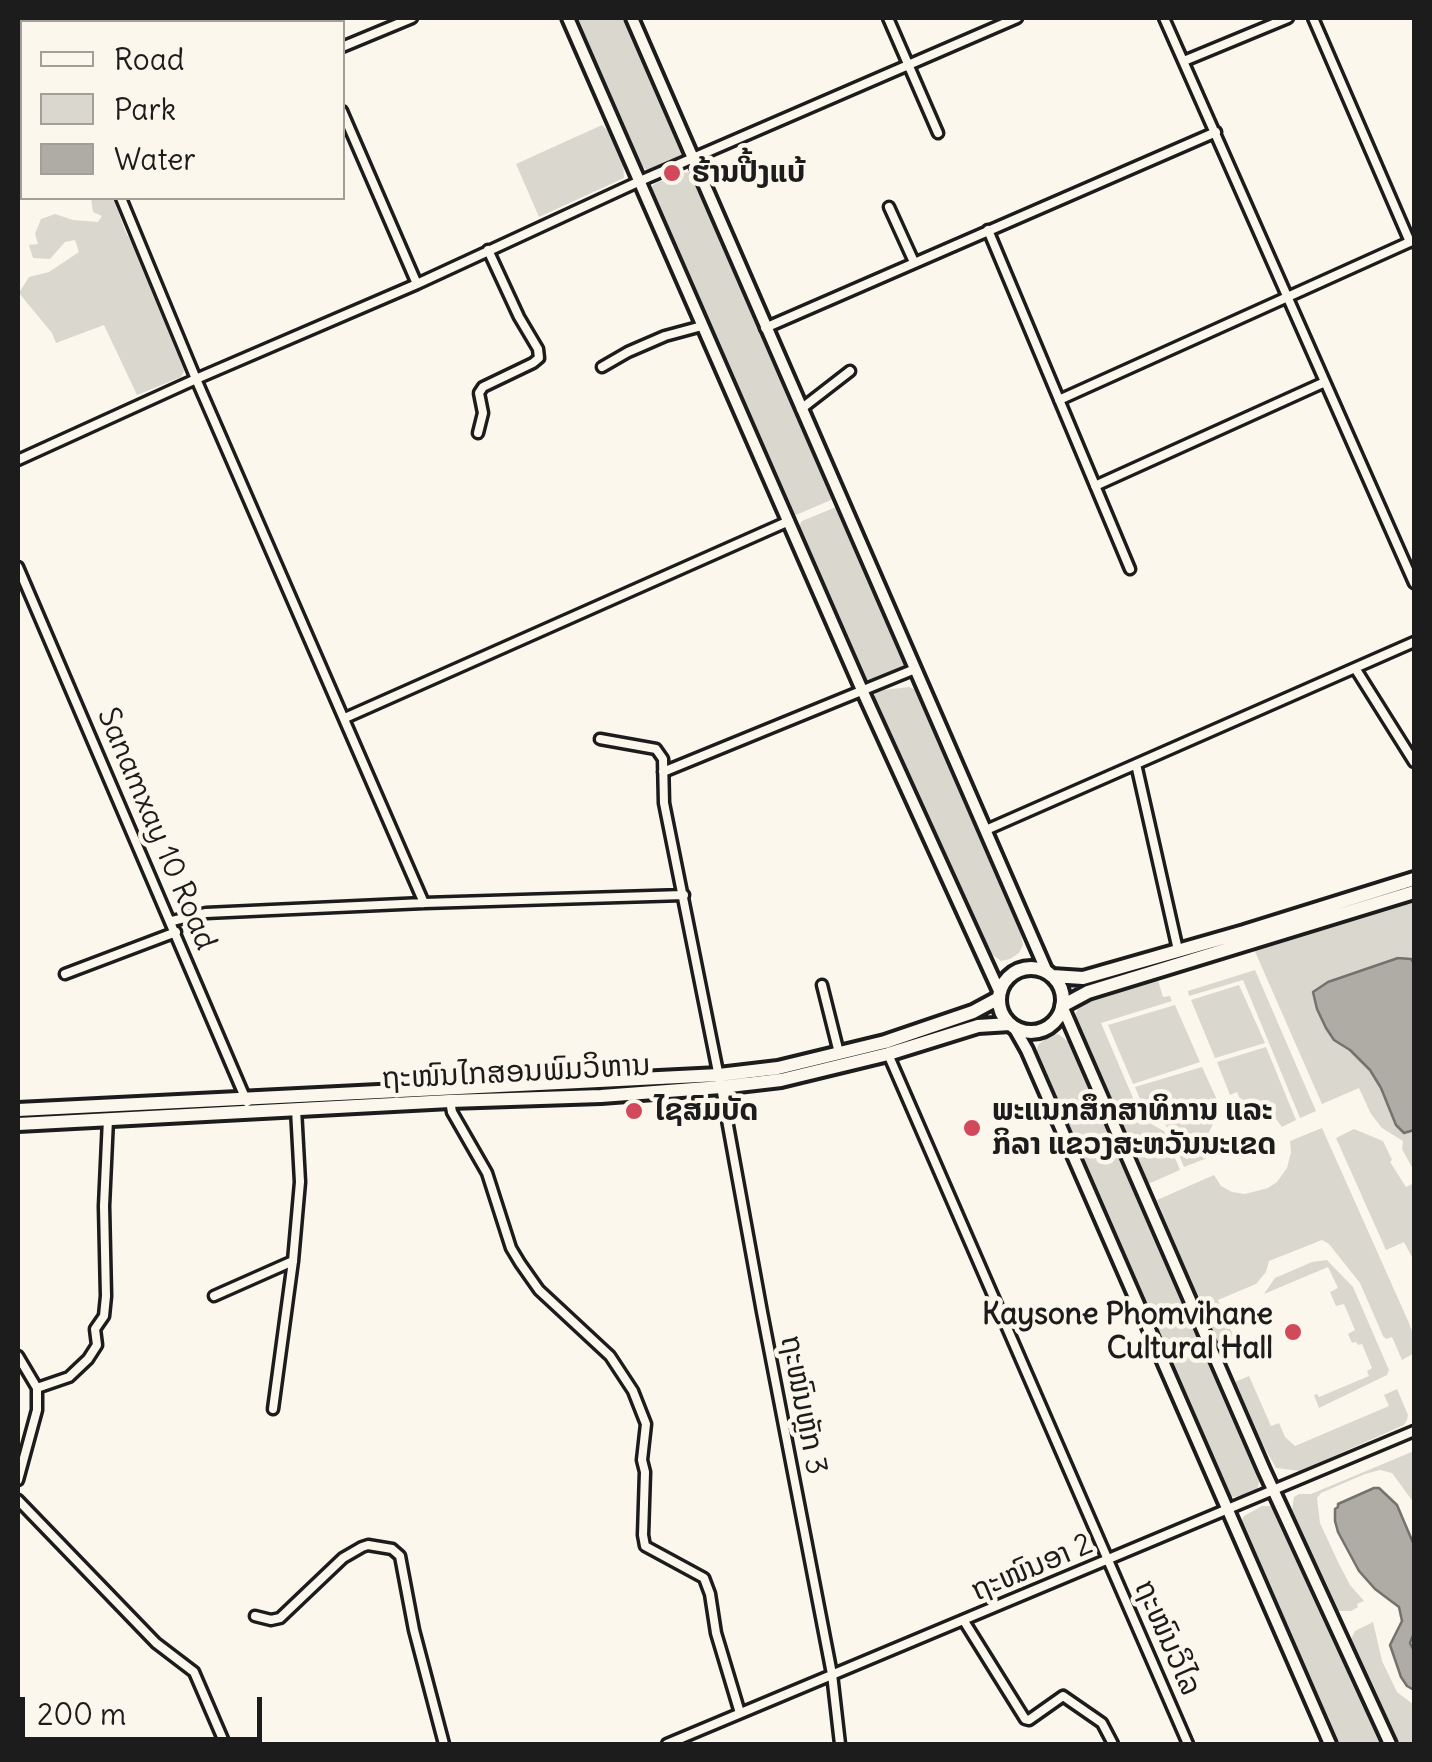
<!DOCTYPE html>
<html>
<head>
<meta charset="utf-8">
<style>
  body { margin:0 }
  #map { position:relative; width:1432px; height:1762px; overflow:hidden; background:#fbf7ec; font-family:Delius,sans-serif }
  canvas { display:block }
  .frame { position:absolute; inset:0; border:20px solid #1c1c1c; pointer-events:none }
  .legend { position:absolute; left:20px; top:20px; width:325px; height:180px; box-sizing:border-box; background:#fbf7ec; border:2px solid #a29f99; margin:0; padding:12px 18px; list-style:none; font-size:30px; color:#1c1c1c }
  .legend li { display:flex; align-items:center; gap:20px; height:50px }
  .legend b { width:50px; border:2px solid #a29f99 }
  .scale { position:absolute; left:20px; top:1697px; width:242px; height:45px; box-sizing:border-box; border:5px solid #1c1c1c; border-top:0; padding-left:12px; font-size:30px; line-height:35px; white-space:nowrap; color:#1c1c1c; -webkit-text-stroke:8px #fbf7ec; paint-order:stroke }
</style>
</head>
<body>
<div id="map">
<canvas width="1432" height="1762"></canvas>
<div class="frame"></div>
<ul class="legend">
<li><b style="height:12px;background:#fbf7ec"></b>Road</li>
<li><b style="height:28px;background:#dad7ce"></b>Park</li>
<li><b style="height:28px;background:#afaca5"></b>Water</li>
</ul>
<div class="scale">200 m</div>
</div>
<script>
const g = document.querySelector('canvas').getContext('2d');
g.lineJoin = 'round';
function fillPath(path, color) { g.fillStyle = color; g.fill(path, 'evenodd'); }
const poly = rows => new Path2D(rows.map(r => 'M' + r).join(''));
function stroke(path, color, width, dash) { g.strokeStyle = color; g.lineWidth = width; g.lineCap = dash ? 'butt' : 'round'; g.setLineDash(dash || []); g.stroke(path); }
function write(font, color, halo, rows, align = 'center') {
  g.font = font + ' Delius,"Noto Sans Lao",sans-serif'; g.lineWidth = 9; g.setLineDash([]); g.textBaseline = 'middle'; g.strokeStyle = halo; g.fillStyle = color; for (const [text, x, y, turn = 0] of rows) {
    g.save(); g.translate(x, y); g.rotate((+turn || 0) * Math.PI / 180); g.textAlign = isNaN(turn) ? turn : align; if (halo) g.strokeText(text, 0, 0); g.fillText(text, 0, 0); g.restore();
  }
}
const green = poly([
  [575,18,628,18,685,151,684,155,652,169,647,170,639,164],
  [602,125,609,132,623,162,624,178,539,217,516,164],
  [691,172,698,177,834,494,831,500,796,515,790,512,652,193,652,186,656,183,683,173],
  [91,198,113,198,126,233,138,253,184,371,181,377,137,395,104,325,56,343,52,333,19,293,29,277,49,272,79,252,75,240,65,242,50,259,33,258,29,245,38,244,35,234,41,219,55,214,73,220,98,222,102,216,93,212],
  [836,507,841,509,907,662,903,668,871,683,863,679,798,528,802,521],
  [909,687,919,691,973,813,1019,926,1023,945,1019,953,1010,959,1001,961,989,952,932,832,873,702,876,691],
  [1414,897,1414,963,1411,959,1317,1009,1334,1040,1350,1050,1370,1070,1381,1088,1396,1125,1404,1133,1414,1130,1414,1171,1402,1149,1403,1141,1382,1128,1371,1114,1359,1088,1322,1104,1253,947],
  [1255,970,1316,1111,1300,1118,1243,980,1189,996,1188,991],
  [1157,977,1163,997,1170,996,1172,1001,1101,1023,1142,1119,1164,1131,1180,1170,1148,1184,1077,1022,1076,1013,1082,1000],
  [1239,985,1265,1043,1215,1058,1191,1000],
  [1175,1005,1200,1062,1133,1084,1108,1025],
  [1058,1034,1074,1046,1262,1475,1257,1489,1244,1496,1233,1497,1225,1491,1035,1061,1038,1045,1045,1039],
  [1266,1047,1296,1120,1282,1127,1276,1119,1265,1112,1243,1106,1237,1092,1230,1095,1217,1062],
  [1202,1067,1217,1100,1211,1103,1216,1118,1206,1138,1205,1148,1207,1158,1184,1167,1166,1125,1147,1116,1135,1087],
  [1322,1128,1409,1323,1414,1337,1414,1353,1402,1360,1392,1337,1386,1339,1383,1336,1360,1283,1329,1244,1322,1240,1269,1261,1266,1272,1256,1284,1218,1300,1243,1359,1236,1355,1225,1360,1222,1356,1157,1200,1214,1175,1221,1186,1232,1192,1245,1194,1268,1188,1277,1182,1287,1168,1291,1152,1290,1141],
  [1354,1129,1383,1141,1392,1160,1390,1162,1406,1187,1414,1183,1414,1261,1404,1242,1386,1250,1336,1138],
  [1327,1260,1353,1287,1389,1370,1387,1375,1319,1408,1314,1395,1317,1394,1319,1397,1369,1376,1367,1371,1372,1368,1362,1344,1358,1345,1356,1342,1352,1343,1348,1334,1355,1330,1344,1304,1336,1306,1330,1292,1338,1288,1328,1267,1264,1294,1275,1278,1312,1262],
  [1249,1376,1271,1426,1279,1423,1285,1437,1295,1446,1389,1406,1384,1395,1397,1389,1408,1415,1407,1420,1404,1425,1300,1471,1276,1468,1252,1425,1235,1382],
  [1414,1451,1414,1503,1392,1473,1380,1470,1365,1474,1321,1493,1317,1498,1320,1523,1339,1564,1350,1585,1364,1601,1357,1604,1358,1607,1351,1611,1337,1611,1292,1510,1294,1497,1299,1494,1311,1494],
  [1262,1506,1271,1506,1281,1515,1382,1744,1337,1744,1242,1530,1241,1522,1244,1516],
  [1373,1622,1382,1661,1397,1692,1414,1705,1414,1744,1395,1744,1350,1641,1355,1631]
]);
const water = poly([
  [1398,958,1411,959,1414,963,1414,1130,1404,1133,1396,1125,1381,1088,1370,1070,1350,1050,1334,1040,1326,1028,1317,1009,1313,992,1328,982,1398,958],
  [1374,1488,1379,1488,1397,1505,1414,1545,1414,1633,1410,1643,1414,1651,1414,1690,1407,1686,1401,1677,1390,1645,1402,1621,1399,1607,1375,1589,1359,1571,1338,1532,1335,1521,1335,1509,1338,1507,1338,1504,1374,1488]
]);
const street = poly([
  [43,18,45,22],
  [304,18,306,22],
  [888,18,938,133],
  [1164,18,1414,583],
  [1313,18,1410,242],
  [342,47,412,18],
  [1184,61,1288,18],
  [342,111,417,284],
  [121,198,196,379,424,903],
  [889,207,914,262],
  [988,230,1130,569],
  [765,328,1216,132],
  [602,367,628,352,665,336,702,326],
  [1059,400,1414,240],
  [801,409,850,371],
  [478,433,483,413,479,393,483,387,533,363,539,358,538,349,519,317,488,250],
  [18,460,196,379,417,284,640,181,1017,18],
  [1095,486,1325,382],
  [18,567,247,1102],
  [1355,668,1414,762],
  [345,718,789,521],
  [600,739,656,749,663,759,664,803,721,1087,762,1312,832,1674,840,1744],
  [1136,764,1178,950],
  [663,772,915,669],
  [986,830,1414,642],
  [172,921,206,913,424,903,684,895],
  [65,974,176,932],
  [822,985,839,1053],
  [888,1054,1188,1744],
  [450,1101,452,1112,487,1173,511,1248,520,1263,539,1290,610,1356,633,1391,646,1424,642,1460,645,1472,643,1535,645,1546,704,1578,710,1594,716,1633,740,1713],
  [214,1296,293,1261],
  [18,1356,37,1388,37,1410,18,1480],
  [37,1388,69,1377,88,1359,97,1345,95,1329,104,1316,106,1296,104,1206,108,1119],
  [273,1409,293,1261,300,1182,296,1109],
  [18,1500,156,1643,194,1672,225,1744],
  [255,1616,271,1620,280,1618,343,1558,362,1547,368,1545,392,1549,400,1556,414,1630,444,1744],
  [964,1621,1025,1719,1029,1720,1063,1696,1102,1723,1113,1744],
  [667,1744,1414,1431]
]);
const secondary = poly([
  [568,18,862,690,1000,993],
  [632,18,1047,972],
  [1062,1006,1264,1470,1390,1744],
  [1014,1027,1027,1050,1330,1744]
]);
const highway = poly([
  '999 1000a32 32 0 1 1 64 0a32 32 0 1 1-64 0Z',
  [1052,976,1083,978,1244,932,1414,879],
  [1062,1006,1088,992,1414,892],
  [18,1110,719,1075,778,1068,885,1042,973,1012,999,998],
  [18,1124,450,1101,601,1096,721,1087,781,1080,888,1054,978,1026,1010,1024]
]);
const markers = [
  [672,173,10,"#d1495b"],
  [634,1111,10,"#d1495b"],
  [972,1128,10,"#d1495b"],
  [1293,1332,10,"#d1495b"]
];
const poiNames = [
  ["ຮ້ານປີ້ງແບ້",692,173],
  ["ໄຊສົມບັດ",654,1111],
  ["ພະແນກສຶກສາທິການ ແລະ",992,1111],
  ["ກິລາ ແຂວງສະຫວັນນະເຂດ",992,1145],
  ["Kaysone Phomvihane",1273,1315,"right"],
  ["Cultural Hall",1273,1349,"right"]
];
const streetNames = [
  ["Sanamxay 10 Road",156,829,67],
  ["ຖະໜົນໄກສອນພົມວິຫານ",516,1073,-3],
  ["ຖະໜົນຫຼັກ 3",803,1405,79],
  ["ຖະໜົນອາ 2",1032,1568,-23],
  ["ຖະໜົນວິໄລ",1167,1638,66]
];
fillPath(green, '#dad7ce');
fillPath(water, '#afaca5');
stroke(water, '#74726e', 2.5);
stroke(street, '#1c1c1c', 15);
stroke(secondary, '#1c1c1c', 18);
stroke(highway, '#1c1c1c', 20);
stroke(street, '#fbf7ec', 8);
stroke(secondary, '#fbf7ec', 10);
stroke(highway, '#fbf7ec', 12);
for (const [x, y, r, color] of markers) { const dot = new Path2D(); dot.arc(x, y, r, 0, 2 * Math.PI); g.fillStyle = color; g.fill(dot); stroke(dot, '#fbf7ec', 4); }
write('bold 30px', '#1c1c1c', '#fbf7ec', poiNames, 'left');
write('30px', '#1c1c1c', '#fbf7ec', streetNames);
</script>
</body>
</html>
